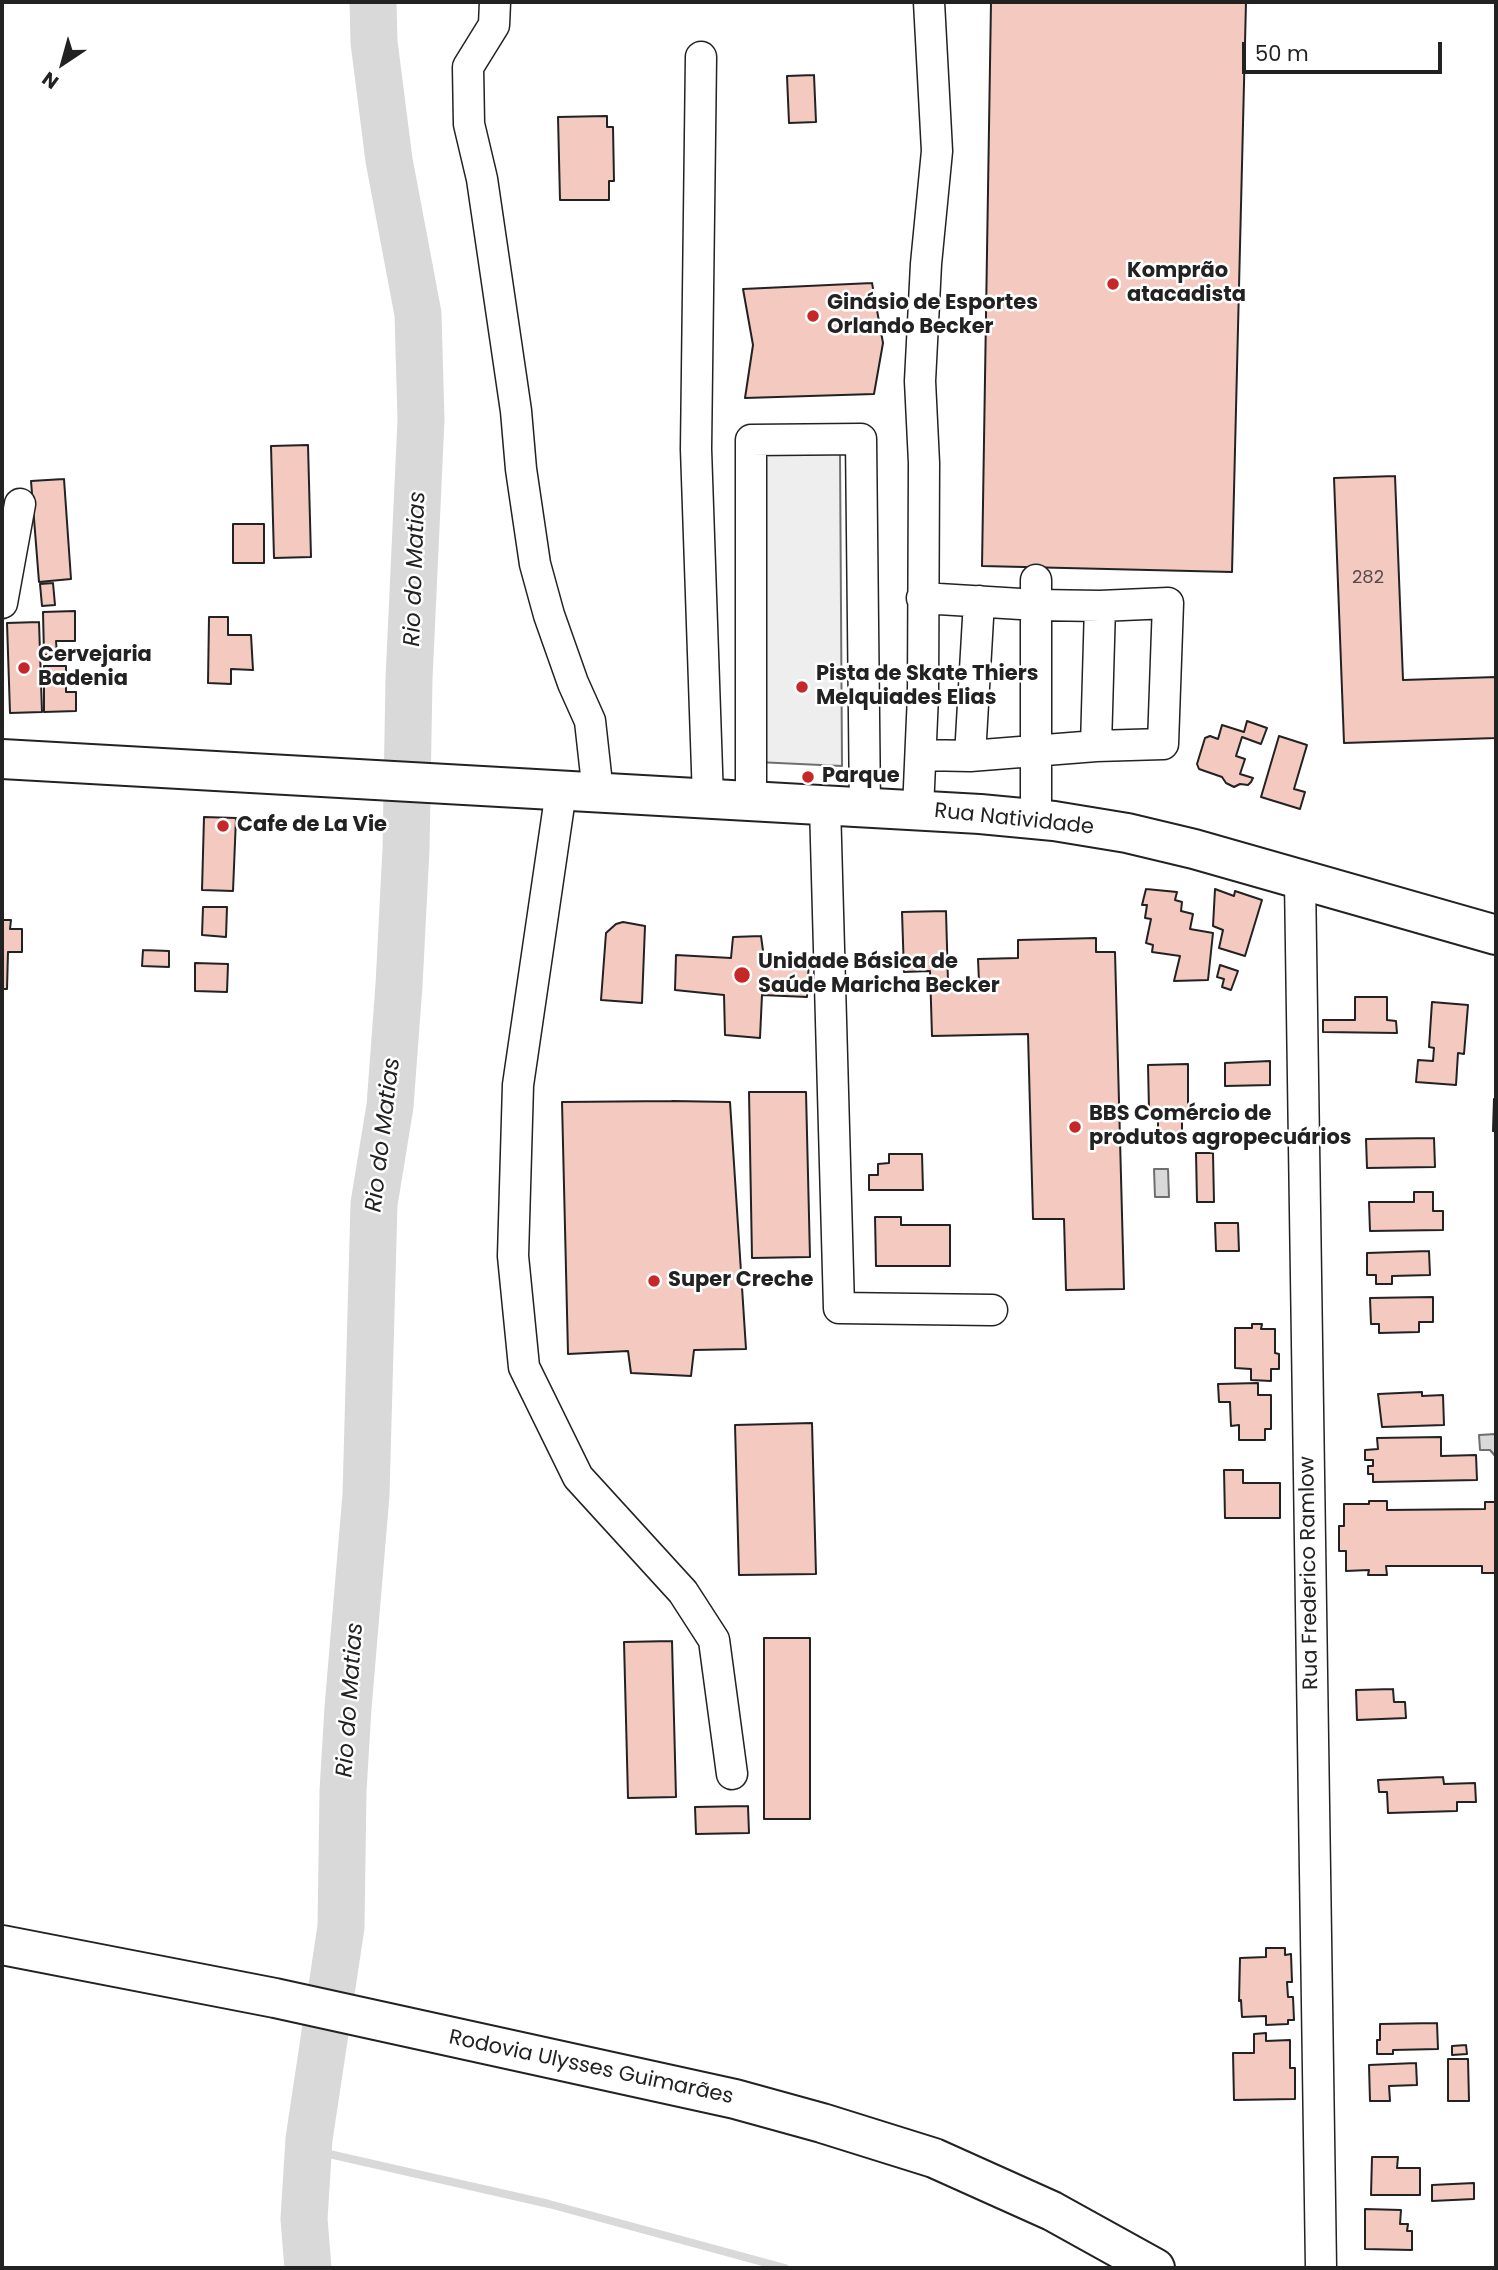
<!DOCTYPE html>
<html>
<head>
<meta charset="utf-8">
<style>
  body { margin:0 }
  #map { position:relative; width:1498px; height:2270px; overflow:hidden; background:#fff; font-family:Poppins,sans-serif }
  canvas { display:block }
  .frame { position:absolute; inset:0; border:4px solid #222; pointer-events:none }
  .north { position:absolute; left:28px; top:28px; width:70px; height:70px; -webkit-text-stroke:5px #fff; paint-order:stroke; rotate:216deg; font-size:19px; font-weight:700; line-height:28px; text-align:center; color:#222 }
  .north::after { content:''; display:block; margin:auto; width:24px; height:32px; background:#222; clip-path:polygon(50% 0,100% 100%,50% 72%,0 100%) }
  .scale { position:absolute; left:1242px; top:42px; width:200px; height:32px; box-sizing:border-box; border:4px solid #222; border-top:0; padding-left:9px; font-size:21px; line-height:24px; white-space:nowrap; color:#222; -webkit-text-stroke:5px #fff; paint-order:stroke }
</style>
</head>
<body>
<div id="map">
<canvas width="1498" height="2270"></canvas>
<div class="frame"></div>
<div class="north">N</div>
<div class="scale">50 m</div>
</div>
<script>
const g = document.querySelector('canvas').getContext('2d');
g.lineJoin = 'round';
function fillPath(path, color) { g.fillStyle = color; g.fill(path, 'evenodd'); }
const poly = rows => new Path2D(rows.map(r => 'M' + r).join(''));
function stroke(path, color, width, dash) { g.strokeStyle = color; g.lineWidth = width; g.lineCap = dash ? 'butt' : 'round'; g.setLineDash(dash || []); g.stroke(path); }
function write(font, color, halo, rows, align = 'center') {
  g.font = font + ' Poppins,sans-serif'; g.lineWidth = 5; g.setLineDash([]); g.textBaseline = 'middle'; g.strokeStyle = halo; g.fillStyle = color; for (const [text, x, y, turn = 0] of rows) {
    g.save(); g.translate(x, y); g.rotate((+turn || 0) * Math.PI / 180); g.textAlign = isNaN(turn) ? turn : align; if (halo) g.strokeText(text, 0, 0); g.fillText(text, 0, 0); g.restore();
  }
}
const green = poly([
  [762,450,840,451,842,766,757,762,762,450]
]);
const water = poly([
  [1154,1169,1168,1169,1169,1197,1155,1197,1154,1169],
  [1496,1434,1496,1457,1490,1450,1480,1450,1479,1435,1496,1434]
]);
const stream = poly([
  [309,2139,329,2154,549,2204,785,2268]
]);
const river = poly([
  [308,2268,304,2219,309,2139,341,1927,343,1791,348,1708,366,1495,374,1204,390,1106,399,985,406,849,409,679,421,420,418,314,389,160,374,42,373,2]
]);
const building = poly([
  [991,2,1246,2,1232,572,982,566,991,2],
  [814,75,816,122,789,123,787,76,814,75],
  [607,116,607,127,613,127,614,181,609,181,609,200,560,200,558,117,607,116],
  [872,283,883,343,874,394,745,398,753,345,743,289,872,283],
  [308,445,311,557,274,558,271,446,308,445],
  [1395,476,1403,680,1496,677,1496,738,1344,743,1334,478,1395,476],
  [64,479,71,579,39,582,31,481,64,479],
  [233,524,264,524,264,563,233,563,233,524],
  [53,583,55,605,42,606,40,584,53,583],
  [75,611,75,641,56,641,57,654,44,655,43,612,75,611],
  [209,617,228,617,228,635,251,635,253,670,231,669,231,684,208,683,209,617],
  [39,622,42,712,10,713,7,623,39,622],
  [44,666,66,666,66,692,76,692,76,711,44,712,44,666],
  [1247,721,1267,728,1261,744,1242,737,1236,756,1245,759,1240,774,1253,778,1251,782,1248,785,1240,784,1234,787,1226,783,1222,777,1199,769,1197,764,1205,738,1210,736,1218,739,1222,725,1244,732,1247,721],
  [1279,736,1307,745,1294,789,1305,792,1300,809,1261,797,1279,736],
  [204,817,236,818,233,891,202,890,204,817],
  [1146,889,1177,892,1175,900,1182,902,1181,911,1193,914,1190,929,1213,933,1208,980,1174,981,1180,956,1152,952,1153,945,1146,943,1151,919,1145,918,1147,905,1142,905,1146,889],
  [1215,889,1234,896,1235,891,1262,900,1245,956,1219,948,1223,930,1213,926,1215,889],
  [203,907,227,907,226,937,202,935,203,907],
  [946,911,948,982,979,982,978,959,1018,958,1018,940,1096,938,1096,952,1115,952,1124,1289,1066,1290,1064,1219,1033,1219,1028,1034,932,1036,930,971,904,972,902,912,946,911],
  [2,920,11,920,10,929,22,929,22,952,8,952,7,989,2,989,2,920],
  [623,922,645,926,642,1003,601,1000,606,933,616,924,623,922],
  [761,936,764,958,809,960,807,997,762,995,760,1038,725,1035,724,995,675,990,676,955,731,958,733,937,761,936],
  [143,950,169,951,169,967,142,966,143,950],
  [195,963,228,964,227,992,195,991,195,963],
  [1220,965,1238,971,1231,990,1222,987,1224,979,1217,977,1220,965],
  [1355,997,1387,997,1387,1020,1396,1021,1397,1033,1323,1032,1323,1020,1355,1020,1355,997],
  [1432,1002,1468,1005,1464,1054,1458,1053,1456,1085,1416,1082,1418,1060,1433,1061,1434,1048,1429,1047,1432,1002],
  [1270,1061,1270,1085,1225,1086,1225,1063,1270,1061],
  [1188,1064,1188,1111,1182,1111,1182,1135,1158,1135,1158,1110,1149,1110,1148,1065,1188,1064],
  [749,1092,806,1092,810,1257,752,1258,749,1092],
  [1494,1099,1496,1099,1496,1131,1493,1131,1494,1099],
  [672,1101,730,1102,746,1349,694,1350,691,1376,631,1373,628,1351,568,1354,562,1102,672,1101],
  [1434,1138,1435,1167,1367,1168,1366,1139,1434,1138],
  [1196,1153,1213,1153,1214,1202,1197,1202,1196,1153],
  [889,1154,922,1154,923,1190,869,1190,869,1175,878,1175,878,1164,889,1163,889,1154],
  [1414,1192,1433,1192,1433,1211,1443,1211,1443,1230,1370,1231,1369,1202,1414,1202,1414,1192],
  [875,1217,901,1217,901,1225,950,1225,950,1266,876,1266,875,1217],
  [1215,1223,1238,1223,1239,1251,1216,1251,1215,1223],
  [1429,1251,1430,1275,1392,1276,1392,1284,1376,1284,1376,1275,1367,1275,1367,1253,1429,1251],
  [1433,1297,1433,1322,1419,1322,1419,1332,1379,1333,1379,1324,1371,1324,1370,1298,1433,1297],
  [1252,1324,1262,1324,1261,1329,1275,1329,1275,1353,1279,1354,1279,1369,1271,1369,1271,1381,1251,1380,1251,1369,1235,1368,1235,1328,1252,1328,1252,1324],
  [1258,1383,1258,1395,1271,1395,1271,1429,1265,1429,1265,1440,1239,1440,1239,1425,1231,1426,1230,1402,1219,1402,1218,1384,1258,1383],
  [1422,1392,1422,1396,1443,1395,1444,1425,1382,1427,1378,1394,1422,1392],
  [812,1423,816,1574,739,1575,735,1425,812,1423],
  [1441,1437,1441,1456,1476,1455,1477,1480,1373,1482,1373,1474,1368,1474,1368,1466,1373,1466,1373,1460,1365,1460,1365,1450,1378,1449,1377,1438,1441,1437],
  [1224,1470,1243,1470,1243,1483,1280,1483,1280,1518,1225,1518,1224,1470],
  [1369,1501,1387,1501,1387,1510,1485,1509,1485,1502,1496,1502,1496,1573,1482,1573,1482,1566,1386,1566,1387,1575,1368,1575,1369,1570,1346,1571,1346,1551,1339,1551,1339,1526,1344,1526,1344,1504,1369,1504,1369,1501],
  [764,1638,810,1638,810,1819,764,1819,764,1638],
  [672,1641,676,1797,628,1798,624,1642,672,1641],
  [1393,1689,1394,1702,1405,1702,1406,1718,1357,1720,1356,1690,1393,1689],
  [1443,1777,1444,1784,1475,1783,1476,1802,1457,1802,1457,1811,1388,1813,1387,1792,1379,1792,1378,1780,1443,1777],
  [748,1806,749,1833,696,1834,695,1807,748,1806],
  [1266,1948,1285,1948,1285,1955,1291,1954,1292,1982,1287,1982,1288,1997,1293,1997,1294,2020,1288,2020,1288,2024,1266,2025,1266,2016,1242,2017,1241,2000,1239,2001,1240,1958,1266,1957,1266,1948],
  [1437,2023,1438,2049,1393,2050,1393,2054,1377,2054,1377,2040,1380,2040,1380,2024,1437,2023],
  [1266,2033,1266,2041,1290,2040,1290,2068,1295,2068,1295,2099,1234,2100,1233,2053,1254,2053,1254,2034,1266,2033],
  [1466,2045,1467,2054,1452,2055,1452,2046,1466,2045],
  [1448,2059,1468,2059,1469,2101,1448,2101,1448,2059],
  [1416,2063,1417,2085,1389,2086,1390,2101,1370,2101,1369,2065,1416,2063],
  [1372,2157,1398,2157,1397,2168,1420,2168,1420,2195,1371,2195,1372,2157],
  [1474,2183,1474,2199,1432,2201,1432,2185,1474,2183],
  [1365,2209,1401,2210,1400,2224,1408,2224,1407,2231,1412,2231,1412,2250,1365,2249,1365,2209]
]);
const minor = poly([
  [495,2,494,25,468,67,469,124,482,179,516,411,521,469,535,564,549,615,573,683,590,721,598,793],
  [701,57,696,449,708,799],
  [922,598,1037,605,1100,606,1168,603,1163,744,1096,746,970,756],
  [2,603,20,504],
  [1096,746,1100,606],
  [921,755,970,756,979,601],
  [561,791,518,1085,513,1256,524,1367,578,1477,683,1592,714,1640,732,1774],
  [751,801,751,440,861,439,865,808],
  [825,805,839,1308,992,1310],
  [918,810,923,695,924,463,920,381,926,264,937,151,929,2],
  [1036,819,1036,580],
  [1300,880,1321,2267]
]);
const major = poly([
  [2,759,980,814,1054,821,1127,833,1194,849,1496,935]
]);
const highway = poly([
  [2,1945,275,1998,735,2099,822,2123,934,2158,1052,2211,1155,2268]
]);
const markers = [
  [1113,284,7,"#c62828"],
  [813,316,7,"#c62828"],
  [24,668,7,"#c62828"],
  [802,687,7,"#c62828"],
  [808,777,7,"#c62828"],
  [223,826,7,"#c62828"],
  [742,975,9,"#c62828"],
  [1075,1127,7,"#c62828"],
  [654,1281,7,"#c62828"]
];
const numberNames = [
  ["282",1368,578]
];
const poiNames = [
  ["Komprão",1127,272],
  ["atacadista",1127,296],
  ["Ginásio de Esportes",827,304],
  ["Orlando Becker",827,328],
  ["Cervejaria",38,656],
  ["Badenia",38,680],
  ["Pista de Skate Thiers",816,675],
  ["Melquiades Elias",816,699],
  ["Parque",822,777],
  ["Cafe de La Vie",237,826],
  ["Unidade Básica de",758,963],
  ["Saúde Maricha Becker",758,987],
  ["BBS Comércio de",1089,1115],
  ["produtos agropecuários",1089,1139],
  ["Super Creche",668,1281]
];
const streetNames = [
  ["Rua Natividade",1014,820,6],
  ["Rua Frederico Ramlow",1310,1573,-91],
  ["Rodovia Ulysses Guimarães",591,2068,12]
];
const waterNames = [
  ["Rio do Matias",416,569,-88],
  ["Rio do Matias",384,1135,-83],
  ["Rio do Matias",351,1700,-86]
];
fillPath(green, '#eee');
stroke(green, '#6f6f6f', 2);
fillPath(water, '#d9d9d9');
stroke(water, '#6f6f6f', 2);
stroke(stream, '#d9d9d9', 8);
stroke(river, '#d9d9d9', 47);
fillPath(building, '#f3c9c0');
stroke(building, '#222', 2);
stroke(minor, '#222', 33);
stroke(major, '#222', 42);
stroke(highway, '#222', 42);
stroke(minor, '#fff', 30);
stroke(major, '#fff', 38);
stroke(highway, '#fff', 38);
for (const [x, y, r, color] of markers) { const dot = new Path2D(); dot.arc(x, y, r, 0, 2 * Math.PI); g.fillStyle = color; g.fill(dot); stroke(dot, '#fff', 2.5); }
write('18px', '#564c4a', null, numberNames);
write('bold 21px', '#222', '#fff', poiNames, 'left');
write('21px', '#222', '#fff', streetNames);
write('italic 23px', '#222', '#fff', waterNames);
</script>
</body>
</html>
